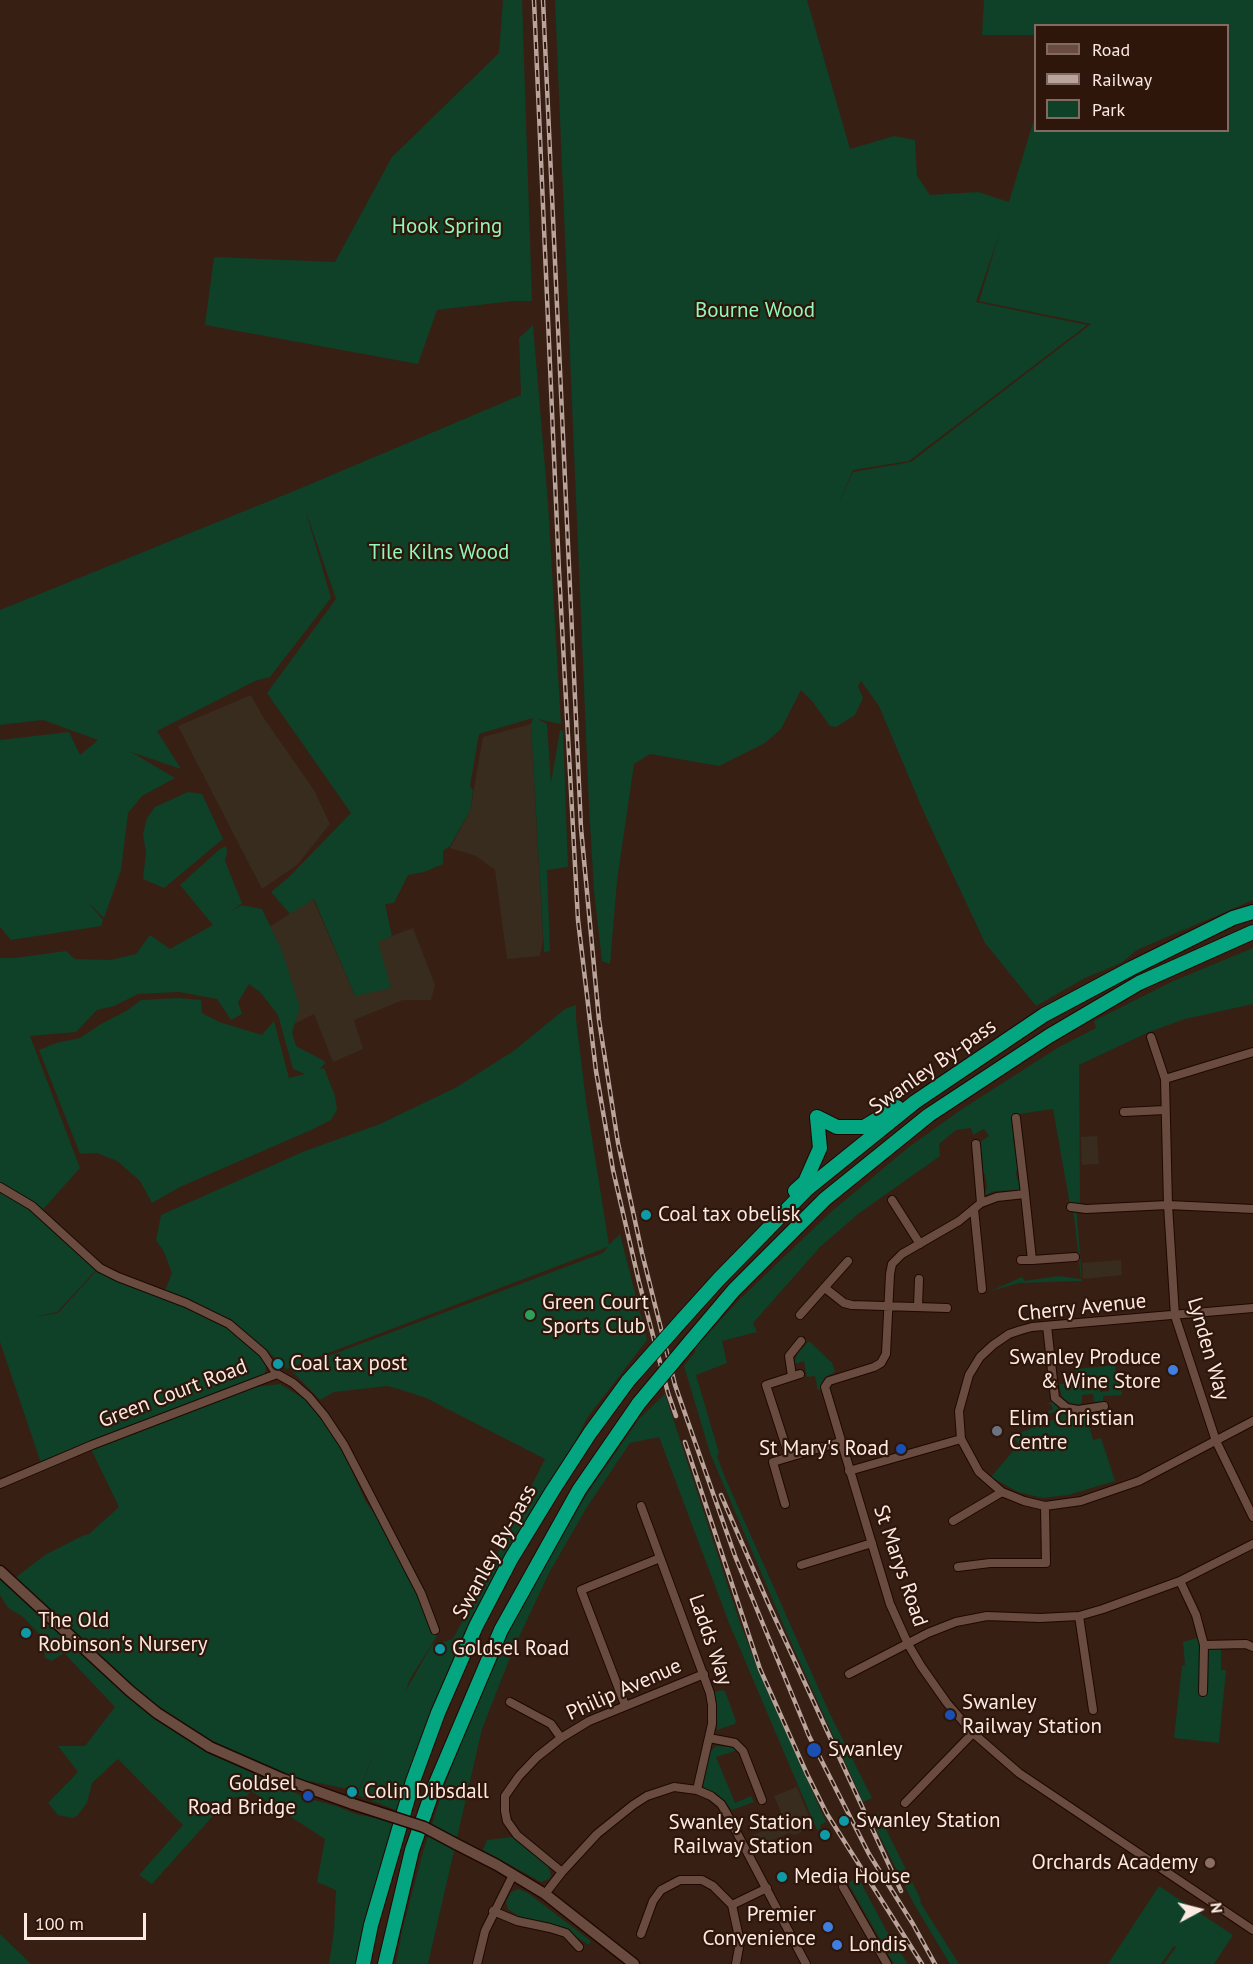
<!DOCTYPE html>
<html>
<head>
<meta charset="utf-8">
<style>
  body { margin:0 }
  #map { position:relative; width:1253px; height:1964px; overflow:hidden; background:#381f14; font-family:"PT Sans",sans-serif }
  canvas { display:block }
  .legend { position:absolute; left:1034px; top:24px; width:195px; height:108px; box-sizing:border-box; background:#2e160b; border:2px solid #806a61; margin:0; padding:8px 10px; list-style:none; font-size:18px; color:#fbe9e2 }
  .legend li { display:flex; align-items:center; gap:12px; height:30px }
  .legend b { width:30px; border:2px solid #806a61 }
  .north { position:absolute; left:1169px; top:1880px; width:60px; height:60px; -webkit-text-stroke:4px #2e160b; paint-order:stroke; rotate:83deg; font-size:16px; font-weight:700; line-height:24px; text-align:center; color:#fbe9e2 }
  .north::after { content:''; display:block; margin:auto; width:21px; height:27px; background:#fbe9e2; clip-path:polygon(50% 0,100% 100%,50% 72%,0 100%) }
  .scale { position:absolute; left:24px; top:1913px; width:122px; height:27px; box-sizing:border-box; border:3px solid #fbe9e2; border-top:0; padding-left:8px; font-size:18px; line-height:21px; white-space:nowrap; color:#fbe9e2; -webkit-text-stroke:4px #2e160b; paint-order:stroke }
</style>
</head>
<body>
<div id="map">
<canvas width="1253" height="1964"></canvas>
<ul class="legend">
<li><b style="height:8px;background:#694c3f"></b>Road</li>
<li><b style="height:8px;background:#b9a49c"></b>Railway</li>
<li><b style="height:16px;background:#0e4127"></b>Park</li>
</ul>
<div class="north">N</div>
<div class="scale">100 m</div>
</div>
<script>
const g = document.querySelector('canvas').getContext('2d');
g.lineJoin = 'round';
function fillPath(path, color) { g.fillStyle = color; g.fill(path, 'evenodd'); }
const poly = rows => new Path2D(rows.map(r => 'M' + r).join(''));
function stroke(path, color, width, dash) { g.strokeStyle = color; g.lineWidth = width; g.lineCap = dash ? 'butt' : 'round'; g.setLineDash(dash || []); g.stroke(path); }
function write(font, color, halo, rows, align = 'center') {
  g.font = font + ' "PT Sans",sans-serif'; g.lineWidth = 4.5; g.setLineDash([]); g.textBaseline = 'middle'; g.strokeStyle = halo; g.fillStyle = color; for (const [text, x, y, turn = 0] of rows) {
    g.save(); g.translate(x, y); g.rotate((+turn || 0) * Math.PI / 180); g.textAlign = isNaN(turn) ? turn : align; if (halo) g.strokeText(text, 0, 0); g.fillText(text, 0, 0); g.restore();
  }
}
const industrial = poly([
  [251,695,263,717,314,790,330,824,297,865,262,889,178,726],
  [531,724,543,939,540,956,507,959,495,870,476,856,450,848,470,811,483,737],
  [313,899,355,996,378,941,413,928,435,985,431,1000,403,1000,354,1020,363,1049,333,1062,314,1014,290,1026,263,931],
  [1097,1136,1099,1164,1082,1165,1081,1137],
  [1121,1260,1122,1275,1083,1279,1082,1263],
  [797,1787,813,1826,795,1835,789,1833,758,1847,753,1835,785,1821,774,1796]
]);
const green = poly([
  [503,0,522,0,532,301,513,301,437,310,418,364,205,325,214,257,335,262,392,157,499,53],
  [555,0,807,0,850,149,894,136,915,140,917,176,930,195,978,192,1009,202,1035,116,1036,130,1228,130,1228,26,1036,26,1035,35,982,35,984,0,1253,0,1253,900,1137,950,1121,963,1085,978,1036,1006,985,943,925,815,879,706,861,681,858,686,863,698,855,715,836,727,830,726,812,701,801,690,781,729,765,743,719,766,650,754,634,764,617,881,610,964,602,961,594,891,589,806],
  [1000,232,979,301,1091,324,911,462,853,472,837,507,853,470,909,461,1087,325,976,302],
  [533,325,548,503,561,724,537,719,547,724,551,783,560,730,563,731,568,867,547,870,550,951,544,952,531,724,533,718,479,734,470,786,473,790,470,811,450,846,443,851,443,864,424,872,408,875,394,903,385,904,392,936,378,942,391,988,355,996,314,899,290,914,271,892,289,877,351,813,267,693,336,599,305,509,331,598,270,677,255,681,157,731,181,769,131,752,175,778,142,796,128,813,121,870,104,918,87,901,103,920,101,926,11,940,0,927,0,740,69,732,80,755,98,740,43,720,0,725,0,610,299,489,521,395,519,338],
  [188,792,202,794,223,839,164,888,143,879,146,853,143,834,147,818,155,807],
  [226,846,227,853,225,861,242,903,227,914,241,905,262,909,282,951,300,1008,292,1032,296,1046,326,1062,320,1069,324,1068,335,1096,337,1110,331,1120,311,1130,180,1187,152,1203,140,1181,117,1161,97,1153,80,1154,39,1050,56,1043,80,1038,101,1024,128,1010,141,1000,178,998,201,1000,202,1013,219,1022,262,1035,274,1021,289,1078,305,1074,293,1069,278,1015,260,992,249,984,238,1002,242,1014,231,1020,217,999,179,992,138,994,114,1006,97,1010,76,1032,30,1036,80,1168,38,1215,97,1269,57,1312,34,1317,58,1313,99,1268,186,1304,228,1325,267,1362,264,1378,42,1466,0,1342,0,958,15,958,66,951,75,959,110,960,136,954,150,935,170,949,213,925,180,885,220,849],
  [1253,948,1253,1004,1185,1019,1149,1032,1079,1065,1080,1204,1076,1204,1082,1281,1019,1283,991,1291,1022,1277,1025,1281,1059,1276,1081,1279,1074,1216,1070,1205,1053,1109,1013,1115,1013,1130,1017,1135,1013,1139,1016,1154,1020,1157,1019,1167,1016,1172,1017,1179,1021,1182,1020,1190,994,1191,983,1196,987,1188,985,1174,982,1171,979,1146,980,1142,989,1136,984,1129,973,1135,971,1128,956,1130,939,1144,940,1156,858,1214,820,1247,753,1323,757,1332,722,1341,727,1363,696,1375,719,1453,717,1456,724,1475,830,1714,872,1798,863,1802,789,1638,710,1453,684,1366,695,1352,695,1348,740,1299,831,1212,909,1147,962,1109,1059,1047,1096,1028,1094,1021,1171,982],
  [576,1005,576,1019,586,1101,609,1245,620,1234,647,1340,587,1418,552,1490,501,1576,404,1813,357,1795,378,1745,358,1791,314,1782,283,1779,242,1761,158,1712,11,1581,45,1555,82,1536,89,1534,119,1507,90,1447,240,1389,280,1384,306,1400,338,1441,366,1502,392,1538,420,1593,437,1636,410,1679,405,1692,432,1645,453,1639,490,1569,545,1459,426,1398,402,1390,387,1386,334,1392,320,1400,291,1370,603,1253,608,1247,286,1369,266,1349,230,1320,164,1293,172,1273,164,1252,156,1240,161,1215,305,1151,380,1124,457,1087,515,1050,565,1009],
  [809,1341,832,1363,835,1372,824,1378,821,1390,818,1390,815,1376,807,1377,804,1361,795,1364,794,1362,798,1353],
  [1115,1365,1116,1376,1127,1375,1128,1380,1120,1381,1122,1395,1103,1396,1103,1403,1097,1403,1094,1401,1093,1394,1082,1395,1082,1402,1079,1405,1070,1403,1062,1397,1059,1384,1064,1384,1065,1389,1071,1389,1071,1383,1073,1383,1074,1388,1077,1388,1077,1379,1080,1379,1081,1390,1099,1388,1100,1392,1109,1391,1107,1377,1089,1380,1088,1375,1076,1378,1076,1369],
  [665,1394,739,1620,758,1670,826,1822,820,1825,821,1829,817,1830,729,1623,659,1437,630,1443,587,1507,549,1573,513,1650,482,1729,428,1964,396,1964,402,1931,423,1852,442,1793,475,1705,509,1632,542,1569,587,1494,639,1419],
  [1052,1402,1064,1413,1077,1416,1086,1414,1093,1440,1101,1438,1115,1481,1068,1495,1043,1498,1018,1492,991,1477,1019,1444,1012,1436,1057,1418,1054,1412,1049,1414,1048,1411,1053,1409,1051,1404,1045,1404],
  [0,1578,157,1714,238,1766,306,1798,336,1806,356,1814,400,1823,363,1964,329,1964,334,1931,336,1890,317,1882,325,1839,251,1791,247,1796,229,1798,152,1884,139,1875,183,1825,118,1759,92,1783,87,1803,77,1816,72,1818,58,1815,48,1803,78,1772,58,1746,85,1746,115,1707,64,1653,52,1661,45,1658,43,1638,22,1616,8,1608,0,1595],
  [1200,1637,1202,1648,1221,1647,1221,1670,1226,1670,1219,1743,1174,1738,1182,1666,1185,1665,1183,1642],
  [722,1690,725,1691,736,1721,735,1724,717,1730,715,1692],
  [716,1746,731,1747,738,1750,716,1757,735,1803,751,1796,754,1802,732,1810,724,1800,722,1800,706,1790,702,1785,702,1778,710,1752],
  [878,1813,921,1900,920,1902,959,1964,950,1964,914,1904,871,1819],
  [512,1837,548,1866,551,1875,549,1879,541,1882,483,1850,487,1840],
  [858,1877,886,1930,908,1964,894,1964,848,1883],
  [1159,1886,1233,1935,1214,1964,1164,1964,1176,1947,1174,1946,1161,1964,1108,1964],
  [518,1889,528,1893,591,1941,589,1945,564,1929,516,1918,517,1915,508,1909,506,1902,511,1892],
  [0,1934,31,1964,0,1964]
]);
const street = poly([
  [1151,1037,1165,1079,1168,1205,1175,1316,1216,1441,1253,1517],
  [1165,1079,1253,1052],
  [1124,1112,1165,1110],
  [976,1144,981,1203,959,1221,902,1254,892,1264,890,1274,886,1354,881,1363,874,1367,829,1381,825,1387,890,1604,908,1644,921,1666,947,1703,973,1733,1019,1773,1253,1930],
  [0,1187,32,1206,100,1268,118,1277,186,1303,229,1324,263,1353,277,1374,293,1383,309,1397,324,1415,344,1445,421,1593,435,1630],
  [892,1200,920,1244],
  [981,1203,997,1197,1025,1194,1016,1118],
  [1071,1207,1086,1209,1168,1205,1253,1209],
  [974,1209,982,1289],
  [1021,1260,1032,1260,1025,1194],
  [1032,1260,1075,1257],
  [825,1288,844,1303,852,1305,947,1308],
  [918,1307,919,1279],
  [1253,1308,1032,1327,1021,1330,1009,1334,993,1345,980,1357,969,1375,959,1411,961,1439,979,1472,1002,1492,1024,1501,1045,1506,1081,1501,1139,1481,1253,1421],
  [800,1315,848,1261],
  [1047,1326,1055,1398,1067,1408,1078,1410,1104,1406],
  [792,1376,789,1356,801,1341],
  [789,1456,766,1385,800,1374],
  [849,1471,961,1439],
  [0,1484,92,1445,277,1374],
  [785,1504,773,1462,840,1442],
  [641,1506,710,1693,712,1705,712,1724,697,1790],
  [953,1521,1002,1492],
  [801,1565,872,1543],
  [958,1567,990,1563,1046,1563,1045,1506],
  [1180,1581,1196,1615,1204,1645,1246,1644,1253,1647],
  [1079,1616,1093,1710],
  [849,1674,928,1633,956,1622,987,1616,1040,1618,1079,1616,1103,1609,1180,1581,1253,1544],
  [1203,1692,1204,1645],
  [510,1702,551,1724,561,1738],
  [625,1705,581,1590,660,1558],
  [709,1738,735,1743,743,1751,762,1800],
  [905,1803,973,1733],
  [562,1872,517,1835,507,1821,505,1811,505,1796,519,1776,537,1757,561,1738,589,1721,704,1674],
  [843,1887,887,1964],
  [545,1894,562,1872,597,1834,633,1805,647,1796,674,1787,697,1790,711,1796,721,1804,727,1814,806,1964],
  [732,1905,767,1888],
  [493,1911,517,1921,550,1928,566,1933,579,1947],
  [641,1934,653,1901,661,1890,680,1880,702,1880,713,1886,732,1905,740,1942,736,1964],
  [477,1964,485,1931,513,1875]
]);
const secondary = poly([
  [0,1571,130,1691,157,1713,210,1747,283,1779,353,1804],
  [456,1844,497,1865,545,1894,634,1964]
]);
const highway = poly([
  [817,1117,837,1127,864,1127,897,1107],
  [795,1191,805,1182,820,1148,817,1117],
  [682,1320,719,1279,807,1189,915,1102,1044,1015,1130,969,1233,918,1253,912],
  [690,1342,734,1290,825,1199,929,1115,1049,1036,1139,983,1253,932],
  [363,1964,371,1925,413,1781,438,1713,476,1626,511,1559,553,1490,590,1433,628,1381],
  [385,1964,412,1850,433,1790,501,1630,579,1490,639,1403]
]);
const rail = poly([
  [534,0,559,571,578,920,596,1071,613,1170,639,1282,668,1393,676,1416],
  [543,0,581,828,599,1020,618,1143,642,1253,675,1385,735,1556,809,1736,869,1854,913,1924,935,1964],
  [685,1442,760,1669,807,1774,827,1814,922,1964],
  [721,1495,768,1603,901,1891]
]);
const secondaryBridge = poly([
  [353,1804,424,1827,456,1844]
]);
const highwayBridge = poly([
  [628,1381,682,1320],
  [639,1403,690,1342]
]);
const markers = [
  [646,1215,6,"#0f9aa8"],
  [530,1315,6,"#2e9e5b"],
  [278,1364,6,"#0f9aa8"],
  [1173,1370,6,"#3f7fe0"],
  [997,1431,6,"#6b7280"],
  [901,1449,6,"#1a4fb4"],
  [26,1633,6,"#0f9aa8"],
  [440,1649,6,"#0f9aa8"],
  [950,1715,6,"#1a4fb4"],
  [814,1750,8,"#1a4fb4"],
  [352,1792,6,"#0f9aa8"],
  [308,1796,6,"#1a4fb4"],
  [844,1821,6,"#0f9aa8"],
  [825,1835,6,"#0f9aa8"],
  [1210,1863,6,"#8d6e63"],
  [782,1877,6,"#0f9aa8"],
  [828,1927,6,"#3f7fe0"],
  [837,1945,6,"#3f7fe0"]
];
const parkNames = [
  ["Hook Spring",447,227],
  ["Bourne Wood",755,311],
  ["Tile Kilns Wood",439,553]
];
const streetNames = [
  ["Swanley By-pass",933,1067,-35],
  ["Cherry Avenue",1082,1308,-6],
  ["Lynden Way",1208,1349,74],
  ["Green Court Road",173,1394,-21],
  ["Swanley By-pass",495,1552,-61],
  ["St Marys Road",900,1566,71],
  ["Ladds Way",710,1640,71],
  ["Philip Avenue",624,1690,-24]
];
const poiNames = [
  ["Coal tax obelisk",658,1215],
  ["Green Court",542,1303],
  ["Sports Club",542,1327],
  ["Swanley Produce",1161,1358,"right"],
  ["& Wine Store",1161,1382,"right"],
  ["Coal tax post",290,1364],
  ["Elim Christian",1009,1419],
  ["Centre",1009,1443],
  ["St Mary's Road",889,1449,"right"],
  ["The Old",38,1621],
  ["Robinson's Nursery",38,1645],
  ["Goldsel Road",452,1649],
  ["Swanley",962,1703],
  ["Railway Station",962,1727],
  ["Swanley",828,1750],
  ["Goldsel",296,1784,"right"],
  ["Road Bridge",296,1808,"right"],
  ["Colin Dibsdall",364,1792],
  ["Swanley Station",856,1821],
  ["Swanley Station",813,1823,"right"],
  ["Railway Station",813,1847,"right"],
  ["Orchards Academy",1198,1863,"right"],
  ["Media House",794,1877],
  ["Premier",816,1915,"right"],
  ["Convenience",816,1939,"right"],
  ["Londis",849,1945]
];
fillPath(industrial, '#372c1d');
fillPath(green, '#0e4127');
stroke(street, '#1e0801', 10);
stroke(secondary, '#1e0801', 13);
stroke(highway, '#1e0801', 16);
stroke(street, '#694c3f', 8);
stroke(secondary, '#694c3f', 10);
stroke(highway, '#03a681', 14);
stroke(rail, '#b9a49c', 4.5);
stroke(rail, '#2e160b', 2, [7]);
stroke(secondaryBridge, '#1e0801', 13, []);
stroke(highwayBridge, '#1e0801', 16, []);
stroke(secondaryBridge, '#694c3f', 10);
stroke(highwayBridge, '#03a681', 14);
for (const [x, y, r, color] of markers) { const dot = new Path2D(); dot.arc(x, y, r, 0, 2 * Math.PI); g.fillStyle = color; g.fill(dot); stroke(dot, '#2e160b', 2); }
write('21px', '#8ff8ba', '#2e160b', parkNames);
write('21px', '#fbe9e2', '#2e160b', streetNames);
write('21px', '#fbe9e2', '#2e160b', poiNames, 'left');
</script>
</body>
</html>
